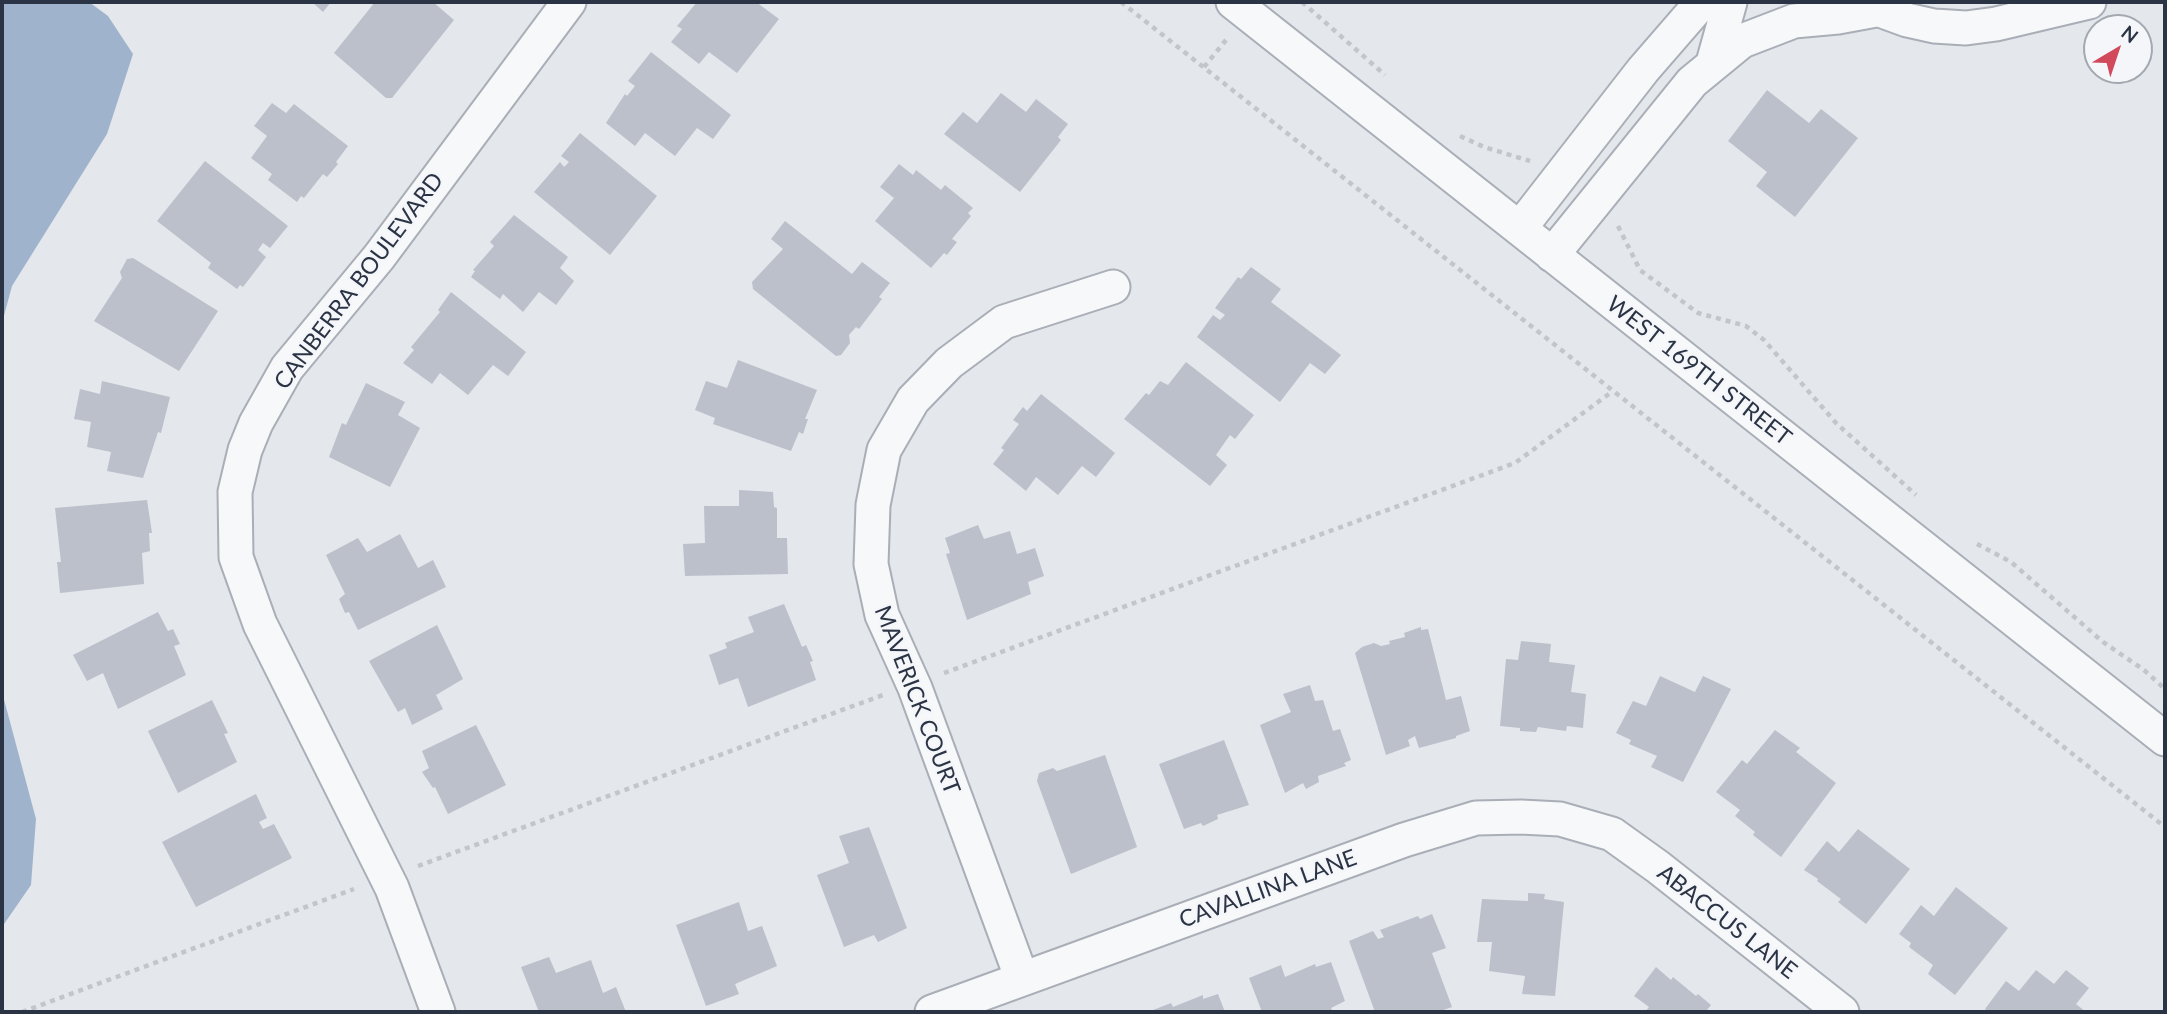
<!DOCTYPE html>
<html>
<head>
<meta charset="utf-8">
<style>
  body { margin:0 }
  #map { position:relative; width:2167px; height:1014px; overflow:hidden; background:#e4e7ec; font-family:Lato,sans-serif }
  canvas { display:block }
  .frame { position:absolute; inset:0; border:4px solid #2b3445; pointer-events:none }
  .north { position:absolute; left:2083px; top:14px; width:70px; height:70px; box-sizing:border-box; background:#f4f6f9; border:2px solid #a4a8b1; border-radius:50%; rotate:39deg; font-size:19px; font-weight:700; line-height:28px; text-align:center; color:#2b3445 }
  .north::after { content:''; display:block; margin:auto; width:24px; height:32px; background:#d1495b; clip-path:polygon(50% 0,100% 100%,50% 72%,0 100%) }
</style>
</head>
<body>
<div id="map">
<canvas width="2167" height="1014"></canvas>
<div class="frame"></div>
<div class="north">N</div>
</div>
<script>
const g = document.querySelector('canvas').getContext('2d');
g.lineJoin = 'round';
function fillPath(path, color) { g.fillStyle = color; g.fill(path, 'evenodd'); }
const poly = rows => new Path2D(rows.map(r => 'M' + r).join(''));
function stroke(path, color, width, dash) { g.strokeStyle = color; g.lineWidth = width; g.lineCap = dash ? 'butt' : 'round'; g.setLineDash(dash || []); g.stroke(path); }
function write(font, color, halo, rows, align = 'center') {
  g.font = font + ' Lato,sans-serif'; g.lineWidth = 5; g.setLineDash([]); g.textBaseline = 'middle'; g.strokeStyle = halo; g.fillStyle = color; for (const [text, x, y, turn = 0] of rows) {
    g.save(); g.translate(x, y); g.rotate((+turn || 0) * Math.PI / 180); g.textAlign = isNaN(turn) ? turn : align; if (halo) g.strokeText(text, 0, 0); g.fillText(text, 0, 0); g.restore();
  }
}
const water = poly([
  [2,2,89,2,108,16,133,54,107,134,12,286,2,323],
  [2,692,36,819,31,885,2,927]
]);
const building = poly([
  [312,2,331,2,323,12],
  [375,2,433,2,454,20,392,98,386,98,334,53],
  [697,2,756,2,779,19,737,73,709,52,699,64,671,42,682,29,677,26],
  [651,52,731,115,713,139,697,128,675,156,645,133,635,146,606,123,625,94,627,96,635,86,628,81],
  [1767,90,1809,123,1821,109,1858,138,1795,217,1756,186,1767,172,1728,141],
  [1001,93,1026,112,1036,99,1068,124,1058,137,1061,140,1020,192,944,134,963,112,977,123],
  [272,103,286,113,294,104,348,146,336,162,338,164,327,177,323,174,304,198,301,196,297,202,268,180,272,174,251,158,267,136,254,126],
  [580,133,657,196,610,255,534,192,560,162,564,167,569,162,561,156],
  [205,161,288,226,270,248,263,243,258,250,266,257,243,287,240,285,237,289,208,268,211,263,157,221],
  [899,164,913,175,916,170,941,190,945,185,973,208,968,213,971,216,952,239,957,242,947,255,944,253,931,268,875,221,894,198,880,187],
  [514,215,568,257,560,268,574,281,556,305,539,292,523,312,503,294,500,299,471,277,475,271,473,270,494,246,490,242],
  [785,221,852,274,862,262,890,283,879,297,882,299,859,329,856,327,849,335,850,343,841,355,836,356,753,289,752,282,783,249,771,239],
  [133,258,218,311,179,371,94,321,122,278,120,272,127,259],
  [1251,267,1281,289,1271,302,1341,355,1325,374,1310,363,1280,402,1197,337,1213,315,1220,320,1225,315,1215,308,1238,277,1241,279],
  [451,292,526,352,508,376,493,365,468,395,440,373,432,384,403,363,414,350,411,347,440,312,438,310],
  [738,360,817,390,805,419,808,419,803,434,799,432,791,451,713,424,715,418,695,410,706,381,727,388],
  [1186,362,1254,415,1235,439,1230,435,1216,455,1227,465,1210,486,1124,419,1146,393,1149,395,1160,381,1168,385],
  [102,381,170,397,161,433,158,432,143,478,107,471,111,452,87,447,91,422,74,419,80,389,100,394],
  [366,383,405,402,398,415,420,428,390,487,329,457,342,423,346,425],
  [1041,394,1115,453,1096,477,1082,466,1058,495,1036,477,1026,491,993,464,1004,450,1001,448,1019,424,1013,420,1023,407,1027,411],
  [739,490,773,492,774,507,777,508,777,538,787,538,788,574,685,576,683,544,705,543,704,506,739,506],
  [147,500,152,533,149,533,150,551,142,553,144,584,60,593,57,562,61,562,55,508],
  [978,525,984,539,1010,531,1017,554,1035,548,1044,576,1028,582,1031,594,967,620,946,554,950,553,945,538],
  [400,534,418,568,433,560,446,587,358,630,349,612,345,613,339,599,345,594,326,555,358,538,367,552],
  [784,604,802,647,806,645,813,661,810,662,816,680,748,707,738,678,719,685,709,655,727,648,725,643,754,632,748,617],
  [158,612,168,631,173,629,180,644,174,646,186,675,118,709,103,673,87,681,73,655],
  [437,625,463,679,436,695,443,709,412,725,405,708,398,712,369,661],
  [1421,627,1421,630,1428,629,1446,700,1461,696,1470,731,1456,736,1456,738,1419,748,1415,736,1408,740,1410,746,1386,755,1355,653,1362,647,1374,643,1381,646,1390,644,1389,641,1405,637,1404,633],
  [1521,641,1551,644,1549,662,1575,665,1571,692,1586,694,1583,728,1567,726,1566,731,1538,727,1536,732,1520,731,1520,728,1500,726,1506,659,1518,660],
  [1660,676,1695,692,1703,676,1731,689,1683,782,1651,767,1657,756,1629,744,1631,740,1616,733,1633,701,1646,706],
  [1310,685,1315,701,1323,700,1333,731,1340,729,1351,760,1344,763,1346,766,1318,776,1319,782,1306,789,1303,783,1285,793,1260,725,1291,712,1283,694],
  [212,700,228,733,224,734,237,762,178,793,148,731],
  [476,725,506,785,448,814,435,787,433,788,422,772,429,768,422,751],
  [1775,730,1800,748,1796,752,1836,783,1781,857,1753,835,1755,832,1735,816,1740,810,1716,792,1742,760,1747,764],
  [1224,740,1249,805,1217,815,1218,819,1203,826,1201,823,1184,829,1159,764],
  [1105,755,1137,847,1071,874,1037,781,1039,773,1053,768,1057,771],
  [256,794,267,818,259,822,263,829,274,824,292,858,196,907,162,842],
  [869,827,907,928,878,942,874,935,844,947,817,875,849,863,839,836],
  [1858,829,1910,869,1866,924,1838,902,1841,899,1817,881,1818,879,1804,870,1827,841,1839,852],
  [1956,887,2008,928,1955,995,1928,974,1933,965,1909,947,1911,943,1899,934,1921,905,1934,916],
  [1528,893,1545,894,1544,899,1564,902,1555,996,1522,994,1525,976,1489,971,1492,942,1477,942,1482,899,1528,901],
  [739,902,748,931,762,926,777,966,735,984,739,994,706,1006,676,925],
  [1432,914,1446,948,1432,953,1452,1007,1438,1012,1375,1012,1349,941,1373,931,1378,939,1384,937,1380,930,1418,916,1420,919],
  [549,957,556,973,591,960,603,993,616,987,626,1012,539,1012,521,967],
  [1331,962,1345,1001,1331,1008,1333,1012,1262,1012,1249,978,1281,965,1285,977,1315,964,1316,967],
  [1656,967,1671,980,1673,977,1696,996,1698,994,1711,1005,1707,1010,1710,1012,1645,1012,1649,1007,1634,996],
  [2036,970,2054,984,2066,970,2089,988,2076,1004,2086,1012,1988,1012,1985,1009,2006,981,2019,991],
  [1218,994,1225,1012,1148,1012,1171,1003,1173,1007,1203,995,1203,999]
]);
const path = poly([
  [1121,2,2165,827],
  [1302,2,1385,75],
  [1204,67,1226,40],
  [1460,136,1484,147,1530,161],
  [1618,226,1640,270,1698,313,1746,326,1764,340,1836,423,1916,495],
  [1977,544,2011,562,2103,642,2144,670,2165,689],
  [944,673,1515,463,1613,391],
  [418,866,883,695],
  [22,1012,354,889]
]);
const minor = poly([
  [1233,2,2165,739],
  [1858,2,1907,20,1934,26,1966,28,1996,24,2089,2],
  [1713,63,1730,2],
  [1520,228,1643,70,1702,2],
  [1552,255,1692,82,1742,41,1794,21,1838,17,1876,10],
  [1022,979,915,688,882,615,871,564,873,505,884,450,913,400,949,363,1004,322,1113,287],
  [438,1012,392,888,260,624,236,557,235,492,245,450,256,423,287,368,379,257,569,2],
  [932,1012,1404,840,1476,818,1521,817,1560,819,1612,834,1658,867,1842,1012]
]);
const streetNames = [
  ["CANBERRA BOULEVARD",359,281,-53],
  ["WEST 169TH STREET",1699,371,38],
  ["MAVERICK COURT",917,700,69],
  ["CAVALLINA LANE",1268,889,-20],
  ["ABACCUS LANE",1727,922,38]
];
fillPath(water, '#9fb4cc');
fillPath(building, '#bbc0ca');
stroke(minor, '#a9aeb7', 37);
stroke(path, '#c2c5cb', 4.5, [5, 5]);
stroke(minor, '#f7f8fa', 33);
write('23px', '#2b3445', '#f4f6f9', streetNames);
</script>
</body>
</html>
